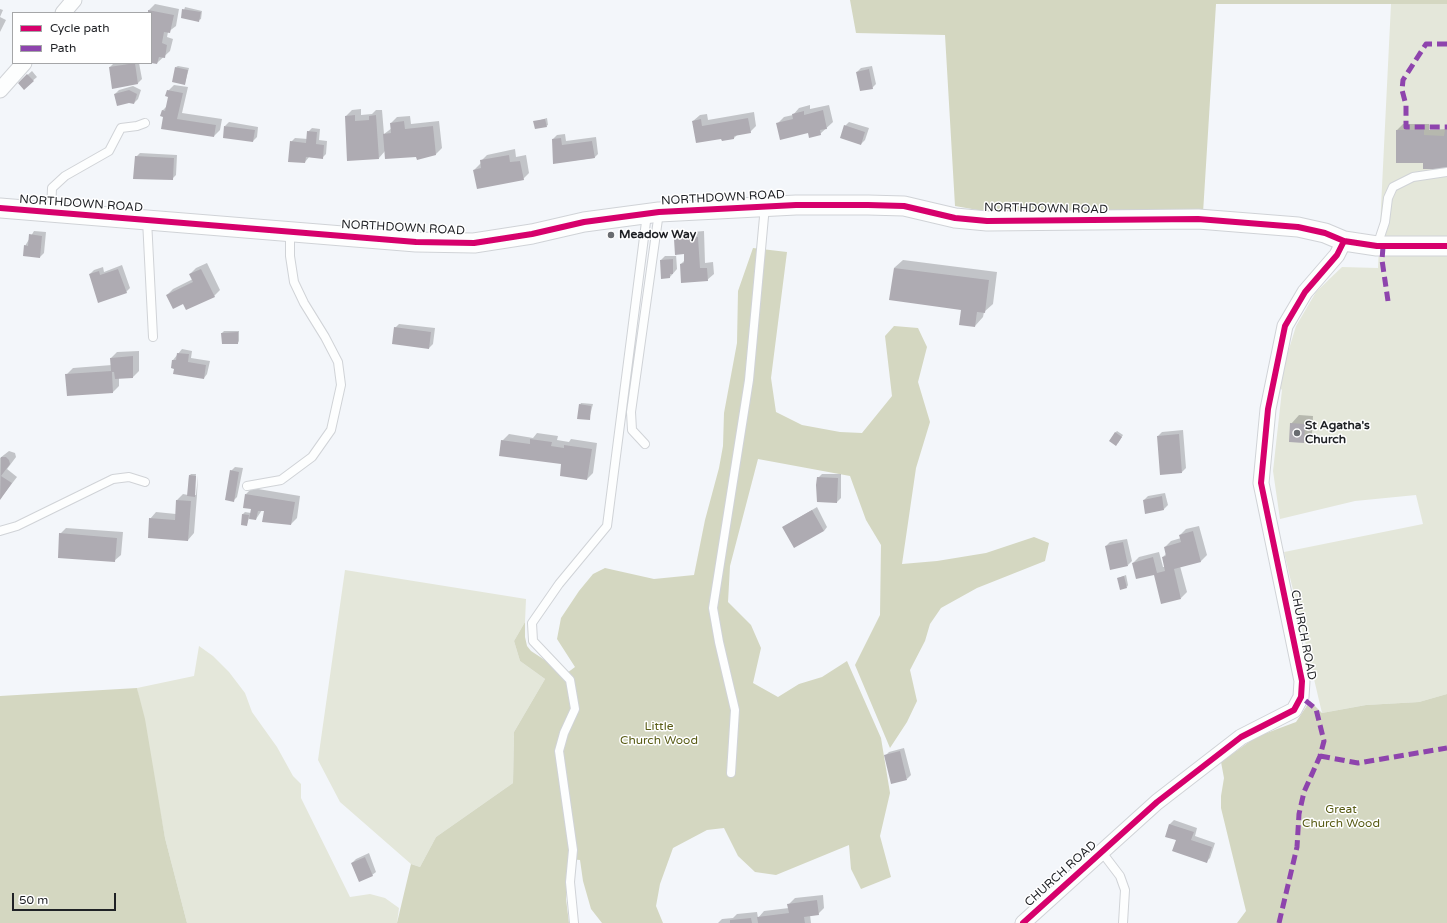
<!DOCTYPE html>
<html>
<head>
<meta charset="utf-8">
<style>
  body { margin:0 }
  #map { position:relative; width:1447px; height:923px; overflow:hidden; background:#f3f6fa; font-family:"Varela Round",sans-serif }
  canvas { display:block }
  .legend { position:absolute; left:12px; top:12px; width:140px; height:52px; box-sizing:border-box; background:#fff; border:1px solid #a5a6a8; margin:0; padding:5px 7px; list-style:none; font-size:12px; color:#1f2125 }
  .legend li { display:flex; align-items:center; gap:8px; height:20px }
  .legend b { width:20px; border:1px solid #a5a6a8 }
  .scale { position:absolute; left:12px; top:893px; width:104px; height:18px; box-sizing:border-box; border:2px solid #1f2125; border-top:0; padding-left:5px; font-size:12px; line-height:14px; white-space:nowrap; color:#1f2125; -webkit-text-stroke:3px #fff; paint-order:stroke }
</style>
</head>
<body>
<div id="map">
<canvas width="1447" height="923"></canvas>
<ul class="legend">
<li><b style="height:5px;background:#d6006c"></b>Cycle path</li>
<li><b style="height:5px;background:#8e44ad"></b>Path</li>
</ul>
<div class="scale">50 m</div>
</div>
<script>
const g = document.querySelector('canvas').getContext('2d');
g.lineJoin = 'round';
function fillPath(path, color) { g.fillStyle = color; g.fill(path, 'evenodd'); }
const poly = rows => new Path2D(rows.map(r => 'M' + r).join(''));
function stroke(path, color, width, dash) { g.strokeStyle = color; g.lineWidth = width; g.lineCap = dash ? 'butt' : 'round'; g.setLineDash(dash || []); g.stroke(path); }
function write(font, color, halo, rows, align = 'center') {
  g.font = font + ' "Varela Round",sans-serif'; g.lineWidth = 3; g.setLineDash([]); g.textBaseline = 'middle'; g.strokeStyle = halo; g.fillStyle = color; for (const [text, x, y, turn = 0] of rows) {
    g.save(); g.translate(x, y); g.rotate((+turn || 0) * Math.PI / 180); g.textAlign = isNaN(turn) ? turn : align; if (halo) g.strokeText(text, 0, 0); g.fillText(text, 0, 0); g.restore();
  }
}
const green = poly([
  [1391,4,1447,4,1447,694,1419,702,1366,705,1322,713,1284,552,1423,524,1416,495,1355,501,1280,519,1273,471,1282,390,1278,385,1296,326,1316,292,1342,267,1378,268],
  [345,570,526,599,525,622,514,641,520,661,545,679,514,732,513,783,436,837,420,867,411,864,340,802,318,760],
  [199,646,213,656,229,672,245,693,252,712,277,747,293,776,301,784,301,798,350,897,370,894,385,898,399,908,397,923,187,923,165,838,137,688,194,676]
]);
const forest = poly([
  [850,0,1447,0,1447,4,1216,4,1203,213,1000,214,955,206,945,35,856,33],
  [753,248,787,252,771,378,776,412,802,425,840,432,862,433,892,396,885,336,894,326,918,328,927,347,918,382,930,422,916,468,902,564,937,561,986,553,1034,537,1049,543,1045,561,977,588,941,608,930,624,925,641,910,670,917,701,907,722,890,748,855,665,880,615,881,545,866,520,850,476,758,459,730,566,728,602,751,625,761,648,753,683,778,697,799,684,822,677,847,661,881,738,890,793,880,836,891,877,861,889,851,869,849,845,776,875,755,872,738,856,724,828,707,830,673,848,660,884,656,906,663,923,602,923,591,909,583,881,580,860,569,859,566,899,569,923,397,923,411,864,420,867,436,837,513,783,514,732,545,679,520,661,514,641,525,622,525,637,527,646,531,651,560,670,563,676,575,667,557,639,561,618,579,591,593,574,605,568,654,579,694,575,705,520,719,468,723,446,724,413,737,343,738,291],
  [137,688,145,719,165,838,187,923,0,923,0,696],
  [1447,694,1447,923,1237,923,1246,911,1221,808,1221,796,1224,778,1221,762,1256,737,1296,722,1310,701,1322,713,1366,705,1419,702]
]);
const shadow = poly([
  [155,4,179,9,176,26,168,32,167,37,173,39,170,51,157,63,151,62,151,13,149,13,149,10],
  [185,7,202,11,201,19,199,20,182,17],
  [0,9,3,10,0,17,6,20,0,32],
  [114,63,139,63,142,79,138,83,113,87,110,67],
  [178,66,189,68,185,83,176,67],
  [872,66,876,84,872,88,857,72,861,68],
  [32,71,37,77,24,88,23,79],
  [174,85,188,87,182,113,222,119,220,130,214,136,164,116,162,111,167,106,169,96,168,91],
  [133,86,141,90,138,99,134,103,115,94,119,90],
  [810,105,810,109,829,105,833,122,820,134,778,123,784,117,793,115,799,108],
  [361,109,361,115,372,114,376,110,382,110,384,134,392,128,391,123,397,117,410,116,411,124,439,121,442,148,436,154,417,156,385,151,379,158,346,116,352,110],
  [754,112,756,126,750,132,737,135,734,138,722,138,697,142,693,121,700,115,707,114,708,120],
  [547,118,548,125,546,126,534,122],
  [229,122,258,127,257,137,253,141,225,126],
  [849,122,869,128,865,140,861,144,845,126],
  [1403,124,1429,124,1429,130,1447,129,1447,168,1424,162,1397,130],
  [312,128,320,129,319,140,327,141,326,154,322,158,309,157,305,162,291,142,295,138,308,139,308,132],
  [565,134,566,141,596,137,598,154,594,158,554,163,553,139,557,135],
  [515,149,516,157,526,155,529,173,523,179,474,170,481,163,481,161,487,155],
  [140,153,177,155,176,175,172,179,136,157],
  [34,231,46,232,44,253,40,257,25,246],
  [704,231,705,263,713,262,714,274,707,280,681,264,685,260,685,253,676,254,677,269,670,277,661,260,665,256,676,256,675,239,681,233],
  [903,260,997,272,993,304,984,312,983,317,975,326,962,309,894,268],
  [207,263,220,290,214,296,184,302,167,295,173,289,193,279,190,274,196,268],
  [122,265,130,288,126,292,90,274,94,270,103,267,104,272],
  [399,324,435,328,433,344,429,348,395,328],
  [224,331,239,331,239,341,238,343,222,333],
  [182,349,192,351,191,358,210,361,207,374,204,378,175,368,173,360],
  [139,351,139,371,133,377,119,378,119,386,113,392,67,374,73,368,112,365,111,358,117,352],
  [581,403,593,404,589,419,580,405],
  [1299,415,1313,416,1312,434,1303,442,1291,424],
  [1183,430,1186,468,1182,472,1158,436,1162,432],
  [1117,431,1123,435,1118,443,1115,433],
  [537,433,558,436,557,440,569,442,571,439,597,443,593,473,587,479,563,463,502,441,509,434,533,438],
  [9,451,15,453,16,457,7,469,17,477,0,499,0,458],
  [235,467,243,468,237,497,233,501,231,471],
  [191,474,196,474,194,495,196,495,198,475,197,495,194,533,188,540,150,519,156,512,176,514,177,500,183,494,188,495,189,476],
  [822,474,841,474,841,498,837,502,818,478],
  [252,488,300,496,297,518,291,524,262,510,256,519,249,518,247,524,242,524,243,514,245,512,251,513,252,509,246,494],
  [1165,493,1168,505,1164,509,1144,500,1148,496],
  [817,507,827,527,824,531,783,527],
  [1199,526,1207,555,1201,561,1180,566,1187,592,1181,598,1154,574,1133,563,1139,557,1159,552,1163,567,1165,567,1163,557,1167,553,1165,547,1171,541,1181,538,1180,535,1186,529],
  [66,528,123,532,121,555,114,561,60,534],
  [1127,539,1132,561,1128,565,1106,546,1110,542],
  [1126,575,1128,585,1127,587,1118,578],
  [904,748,911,775,907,779,885,756,889,752],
  [1174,820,1197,828,1195,836,1215,843,1210,858,1206,862,1177,840,1166,836,1170,824],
  [369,853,376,872,372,875,352,863,356,859],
  [823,895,824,908,818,914,810,915,811,923,718,923,722,919,733,918,737,914,757,912,758,918,764,911,789,908,788,905,795,898]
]);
const building = poly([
  [182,9,201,12,199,22,181,18],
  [148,10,174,15,170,33,164,32,162,43,167,45,165,58,159,57,157,64,151,63,151,13,148,13],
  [135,63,138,84,112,89,109,67],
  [175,67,188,70,185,85,172,82],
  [869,69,873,89,860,91,856,72],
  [27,74,34,81,24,90,18,83],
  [129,90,137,94,134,104,129,103,117,106,114,94],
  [167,90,183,93,177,119,216,125,214,137,161,129,163,117,160,116,162,110,165,111,168,97,165,96],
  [823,110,827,129,820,130,821,135,809,138,808,133,780,140,776,123,793,119,792,114,804,111,804,115],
  [355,115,355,121,369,120,369,116,376,115,379,159,347,161,345,116],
  [748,118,751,133,734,136,734,139,722,141,721,139,696,143,692,121,701,119,702,126],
  [545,119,547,127,535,129,533,121],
  [404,121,405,129,433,126,436,155,417,160,416,157,385,159,383,134,391,133,390,123],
  [844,125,865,132,861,145,840,138],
  [224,126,255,130,253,142,223,138],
  [1396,130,1424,130,1424,135,1444,136,1445,130,1447,130,1447,169,1423,169,1423,163,1396,163],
  [307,131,317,132,316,144,324,145,323,159,306,157,305,163,288,162,290,141,306,143],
  [561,138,562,145,592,141,595,158,553,164,552,139],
  [509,155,510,162,520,161,524,180,477,189,473,170,481,168,480,160],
  [135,156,174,158,173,180,133,179],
  [29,234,42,236,40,258,23,256,24,245,28,246],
  [698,237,700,268,707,268,708,281,681,283,680,264,684,263,684,254,675,255,674,239],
  [673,259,673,274,670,274,670,278,661,279,660,260],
  [894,268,989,280,985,313,977,312,975,327,959,325,961,310,889,300],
  [118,269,127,293,98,303,89,274,99,271,100,275],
  [201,269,215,297,186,310,183,304,173,309,166,295,193,282,189,274],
  [394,327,431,332,429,349,392,344],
  [238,332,238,344,222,344,221,333],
  [177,353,189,354,188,362,206,365,204,379,173,374,174,369,171,368,172,360,176,360],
  [133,356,133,378,115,379,114,372,112,372,113,393,67,396,65,374,111,371,110,358],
  [579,404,591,406,590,420,577,419],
  [1290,423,1305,424,1304,443,1289,442],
  [1115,432,1122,437,1116,446,1109,441],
  [1179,434,1182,473,1160,475,1157,436],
  [530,439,552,442,551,446,564,448,564,445,592,449,587,480,560,476,561,464,499,456,501,440,530,444],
  [1,457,6,457,9,460,10,464,1,476,12,483,0,500],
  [230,470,239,472,234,502,225,500],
  [189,475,196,476,195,497,187,496],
  [817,477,838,478,837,503,817,502,816,485],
  [245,494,295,502,291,525,262,522,264,511,258,511,256,520,249,519,251,509,243,508],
  [1162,496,1164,510,1145,514,1143,500],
  [176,500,191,501,188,541,148,538,149,518,175,520],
  [812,510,824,531,794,548,782,527],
  [242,514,249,515,247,526,241,525],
  [1193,531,1201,562,1174,569,1181,599,1161,604,1154,575,1136,579,1132,563,1153,557,1157,573,1165,571,1162,557,1166,556,1164,547,1181,542,1179,535],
  [59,533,117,538,115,562,58,558],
  [1123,542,1128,566,1110,570,1105,546],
  [1124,576,1127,588,1120,590,1117,578],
  [900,751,907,780,891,784,884,755],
  [1169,824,1194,832,1191,840,1212,847,1207,863,1172,851,1176,840,1165,837],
  [365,857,373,876,359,882,351,863],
  [817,900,819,915,804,917,805,923,758,923,757,917,789,913,787,904],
  [751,918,752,923,730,923,730,920]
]);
const service = poly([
  [51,212,52,188,65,176,109,151,121,128,137,126,145,123],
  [147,220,153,337],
  [1377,246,1385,222,1388,198,1393,187,1413,177,1447,172],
  [645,444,632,430,631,412,659,212],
  [247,486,281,480,312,457,331,430,341,385,338,362,325,337,304,303,294,282,290,256,290,232],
  [0,531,17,526,113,479,129,477,145,482],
  [731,773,735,710,719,642,713,608,749,380,765,206],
  [1101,851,1120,876,1125,890,1123,923],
  [574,923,570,882,573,850,559,751,564,733,575,709,570,680,533,641,532,623,559,584,607,526,647,214]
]);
const minor = poly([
  [63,13,74,0],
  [0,90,24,63],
  [1023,923,1157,802,1241,737,1294,710,1301,697,1302,681,1261,483,1268,409,1285,326,1305,292,1337,255,1344,241]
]);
const tertiary = poly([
  [0,208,416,242,474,243,532,234,584,222,659,212,796,205,868,205,904,206,955,218,987,221,1198,219,1298,227,1325,233,1344,241,1377,246,1447,246]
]);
const quiet = poly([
  [1447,44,1426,44,1403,80,1402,90,1406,105,1406,127,1447,127],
  [1383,247,1382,260,1388,301],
  [1320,756,1358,763,1447,748],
  [1279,923,1297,847,1299,814,1304,792,1320,756,1324,741,1316,709,1301,697]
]);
const cycleway = poly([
  [0,208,416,242,474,243,532,234,584,222,659,212,796,205,868,205,904,206,955,218,987,221,1198,219,1298,227,1325,233,1344,241,1377,246,1447,246],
  [1023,923,1157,802,1241,737,1294,710,1301,697,1302,681,1261,483,1268,409,1285,326,1305,292,1337,255,1344,241]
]);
const markers = [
  [611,235,4,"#696c70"],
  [1297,433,4,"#696c70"]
];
const streetNames = [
  ["NORTHDOWN ROAD",723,198,-3],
  ["NORTHDOWN ROAD",81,204,4],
  ["NORTHDOWN ROAD",1046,209,1],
  ["NORTHDOWN ROAD",403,228,3],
  ["CHURCH ROAD",1303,635,79],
  ["CHURCH ROAD",1061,874,-42]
];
const poiNames = [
  ["Meadow Way",619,235],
  ["St Agatha's",1305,426],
  ["Church",1305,440]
];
const parkNames = [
  ["Little",659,727],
  ["Church Wood",659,741],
  ["Great",1341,810],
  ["Church Wood",1341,824]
];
fillPath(green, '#e4e7da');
fillPath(forest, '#d4d7c1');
fillPath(shadow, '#0003');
fillPath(building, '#aeabb2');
stroke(service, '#d0d3d7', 10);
stroke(minor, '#d0d3d7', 17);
stroke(tertiary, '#d0d3d7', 21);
stroke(service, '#fdfefe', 8);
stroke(minor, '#fdfefe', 15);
stroke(tertiary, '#fdfefe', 19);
stroke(quiet, '#8e44ad', 5, [10, 5]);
stroke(cycleway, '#d6006c', 6);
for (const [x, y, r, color] of markers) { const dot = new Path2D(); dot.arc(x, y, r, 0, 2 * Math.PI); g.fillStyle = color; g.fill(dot); stroke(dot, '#fff', 1.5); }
write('12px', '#1f2125', '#fff', streetNames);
write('bold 12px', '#1f2125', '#fff', poiNames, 'left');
write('12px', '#585b15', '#fff', parkNames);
</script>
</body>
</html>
